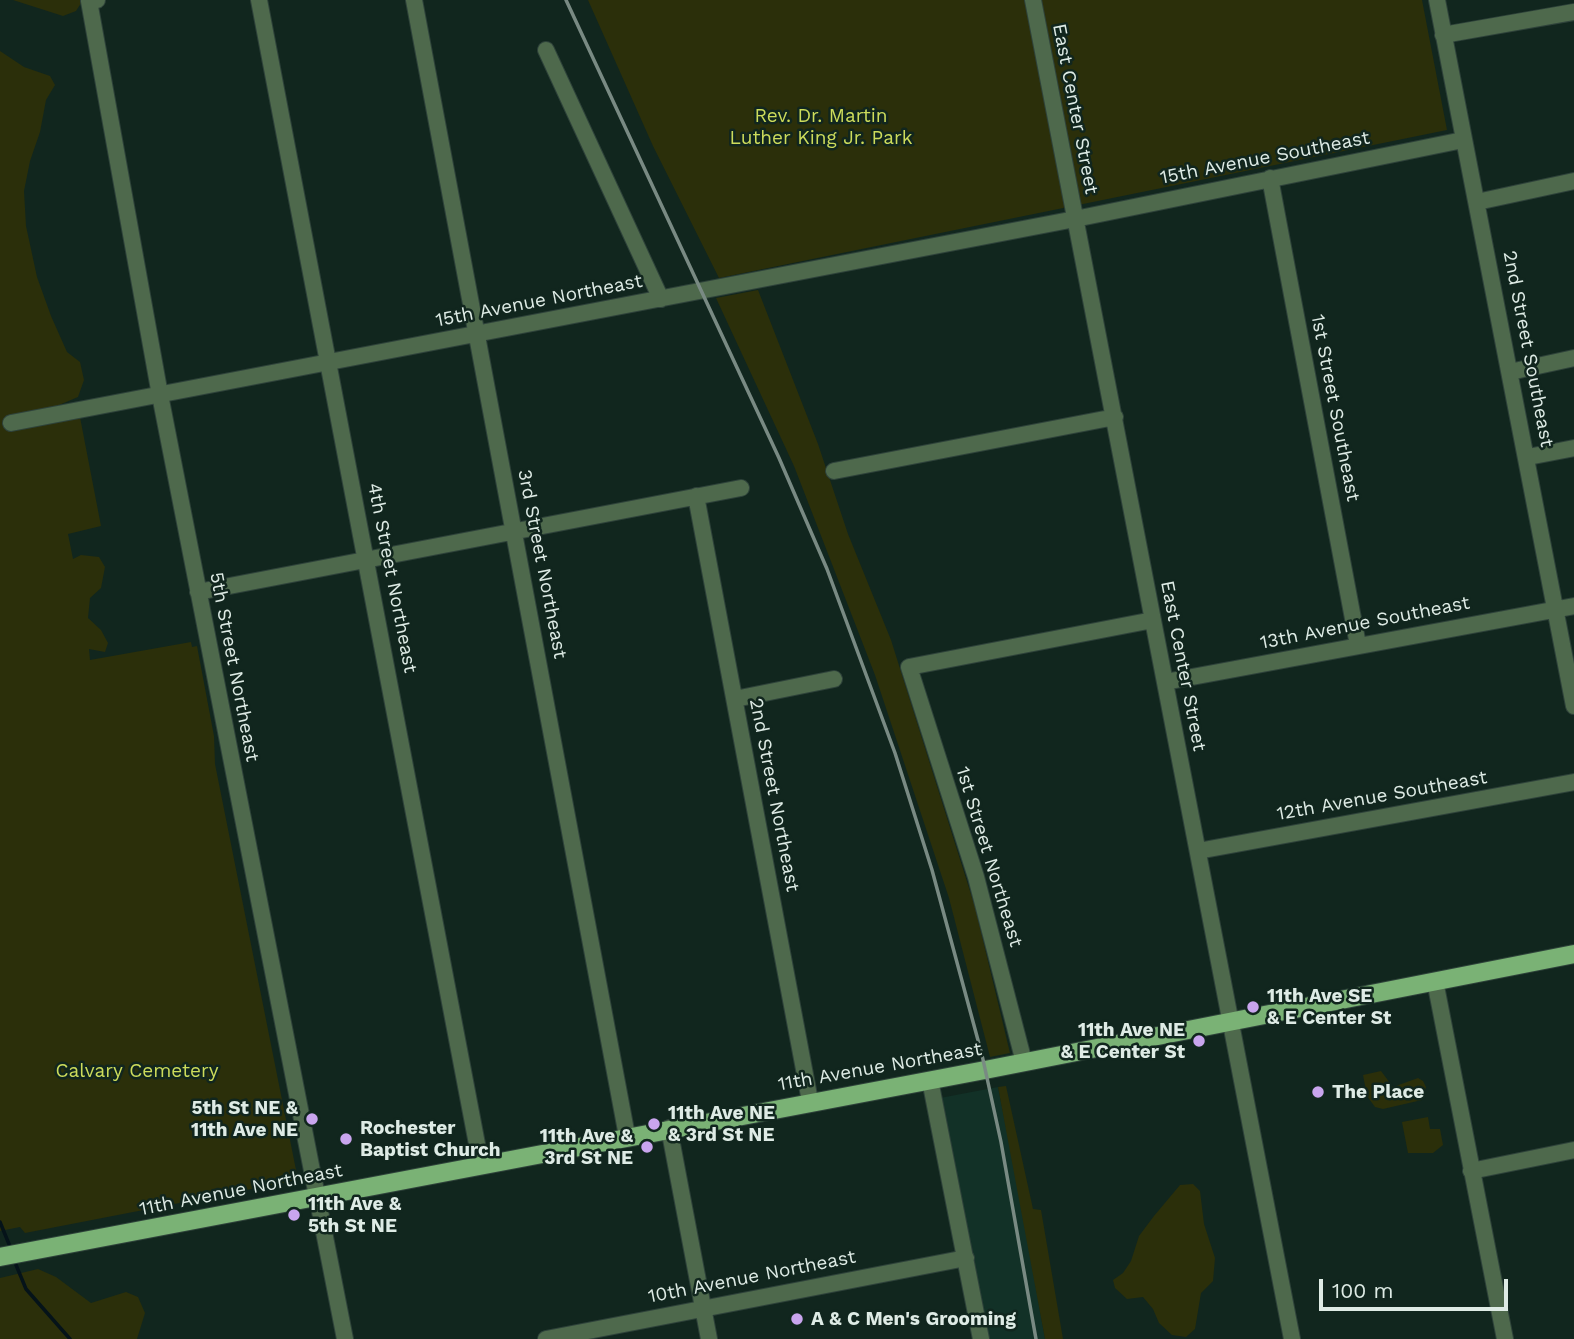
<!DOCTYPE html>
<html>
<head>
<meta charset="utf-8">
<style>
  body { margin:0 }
  #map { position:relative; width:1574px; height:1339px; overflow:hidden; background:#11261e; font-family:"Work Sans",sans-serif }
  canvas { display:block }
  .scale { position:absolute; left:1319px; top:1279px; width:189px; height:32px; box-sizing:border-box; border:4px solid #deebe5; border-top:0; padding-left:9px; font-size:21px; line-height:24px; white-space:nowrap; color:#deebe5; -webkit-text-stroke:5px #11261e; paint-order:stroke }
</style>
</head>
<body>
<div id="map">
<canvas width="1574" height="1339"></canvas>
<div class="scale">100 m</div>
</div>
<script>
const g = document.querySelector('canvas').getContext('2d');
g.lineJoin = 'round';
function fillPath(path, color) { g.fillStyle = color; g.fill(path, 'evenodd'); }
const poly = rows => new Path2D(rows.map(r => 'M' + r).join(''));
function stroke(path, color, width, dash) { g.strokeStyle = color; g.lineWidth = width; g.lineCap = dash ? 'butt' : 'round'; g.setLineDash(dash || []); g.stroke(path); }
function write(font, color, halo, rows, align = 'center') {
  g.font = font + ' "Work Sans",sans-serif'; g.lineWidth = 5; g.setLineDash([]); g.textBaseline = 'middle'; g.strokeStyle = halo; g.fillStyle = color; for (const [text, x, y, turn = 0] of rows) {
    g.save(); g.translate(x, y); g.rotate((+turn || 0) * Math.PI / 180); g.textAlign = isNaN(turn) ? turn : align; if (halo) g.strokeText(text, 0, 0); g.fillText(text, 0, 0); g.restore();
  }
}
const built = poly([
  [998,1087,1021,1202,1045,1339,985,1339,940,1098]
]);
const green = poly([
  [13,0,83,0,76,11,63,16],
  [588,0,1422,0,1447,130,719,278,653,146],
  [0,51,24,67,50,76,55,85,46,100,40,132,30,161,24,191,26,226,37,277,51,316,67,352,80,362,84,380,78,397,52,408,79,412,101,526,68,534,73,559,81,555,99,557,105,567,101,588,90,598,88,618,101,630,108,643,105,652,89,649,90,660,191,642,192,647,197,646,214,736,215,764,298,1180,25,1233,20,1227,0,1231],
  [758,290,818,444,848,534,891,640,975,907,1010,1053,990,1057,949,898,875,675,794,466,716,298],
  [1381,1071,1393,1087,1418,1078,1423,1081,1426,1087,1422,1100,1383,1109,1375,1107,1367,1096,1363,1075],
  [1006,1086,1033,1209,1041,1210,1063,1339,1045,1339,998,1087],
  [1428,1117,1430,1129,1440,1129,1443,1145,1433,1153,1408,1153,1402,1122],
  [1193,1184,1200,1191,1204,1224,1215,1258,1213,1281,1201,1293,1195,1329,1186,1337,1172,1335,1159,1323,1153,1309,1143,1297,1127,1299,1115,1288,1113,1280,1123,1273,1131,1261,1139,1236,1154,1216,1180,1185],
  [38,1269,56,1277,91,1303,126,1292,138,1297,145,1313,137,1339,0,1339,0,1278]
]);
const stream = poly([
  [0,1222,11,1249],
  [14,1260,26,1289,70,1339]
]);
const minor = poly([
  [97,0,89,1,160,395,345,1339],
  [259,0,481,1165],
  [414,0,627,1136],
  [1033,0,1292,1339],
  [1437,0,1574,706],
  [1443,35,1574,12],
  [546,50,661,299],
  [1270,178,1358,645],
  [1477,202,1574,181],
  [1510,372,1574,358],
  [11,423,1075,219,1463,140],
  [1528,457,1574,448],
  [834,471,1115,417],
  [696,496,810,1101],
  [198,592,741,488],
  [1165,682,1574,606],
  [735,699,834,679],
  [1198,851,1574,782],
  [1435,981,1505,1339],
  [1024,1062,976,877,909,667,1153,620],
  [930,1080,981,1339],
  [669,1128,709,1339],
  [1471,1171,1574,1150],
  [546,1339,966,1258]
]);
const major = poly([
  [0,1257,985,1070,1574,954]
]);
const rail = poly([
  [566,0,779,458,827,569,895,753,932,870,982,1055,1001,1142,1036,1339]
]);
const markers = [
  [1253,1007,7,"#c9a5ee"],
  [1199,1041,7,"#c9a5ee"],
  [1318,1092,7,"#c9a5ee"],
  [312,1119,7,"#c9a5ee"],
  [654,1124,7,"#c9a5ee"],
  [346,1139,7,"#c9a5ee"],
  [647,1147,7,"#c9a5ee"],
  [294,1215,7,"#c9a5ee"],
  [797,1319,7,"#c9a5ee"]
];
const streetNames = [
  ["East Center Street",1075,109,79],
  ["15th Avenue Southeast",1265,158,-11],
  ["15th Avenue Northeast",539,301,-11],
  ["2nd Street Southeast",1528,349,79],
  ["1st Street Southeast",1335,408,79],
  ["3rd Street Northeast",542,564,79],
  ["4th Street Northeast",392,578,79],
  ["13th Avenue Southeast",1365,623,-11],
  ["East Center Street",1183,666,79],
  ["5th Street Northeast",234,667,79],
  ["2nd Street Northeast",774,795,79],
  ["12th Avenue Southeast",1382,796,-10],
  ["1st Street Northeast",989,857,73],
  ["11th Avenue Northeast",880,1067,-10],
  ["11th Avenue Northeast",241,1190,-11],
  ["10th Avenue Northeast",752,1277,-11]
];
const parkNames = [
  ["Rev. Dr. Martin",821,116],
  ["Luther King Jr. Park",821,138],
  ["Calvary Cemetery",137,1071]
];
const poiNames = [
  ["11th Ave SE",1267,996],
  ["& E Center St",1267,1018],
  ["11th Ave NE",1185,1030,"right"],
  ["& E Center St",1185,1052,"right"],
  ["The Place",1332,1092],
  ["5th St NE &",298,1108,"right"],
  ["11th Ave NE",298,1130,"right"],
  ["11th Ave NE",668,1113],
  ["& 3rd St NE",668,1135],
  ["Rochester",360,1128],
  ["Baptist Church",360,1150],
  ["11th Ave &",633,1136,"right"],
  ["3rd St NE",633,1158,"right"],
  ["11th Ave &",308,1204],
  ["5th St NE",308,1226],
  ["A & C Men's Grooming",811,1319]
];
fillPath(built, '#123127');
fillPath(green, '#2b2f0a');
stroke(stream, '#051319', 3.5);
stroke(minor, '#2e423a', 18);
stroke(major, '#2e423a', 20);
stroke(minor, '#4e694c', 16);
stroke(major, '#7ab275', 18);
stroke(rail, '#798a83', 3.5);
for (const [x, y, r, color] of markers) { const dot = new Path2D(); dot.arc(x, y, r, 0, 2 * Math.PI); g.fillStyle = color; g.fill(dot); stroke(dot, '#11261e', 2.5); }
write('19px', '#deebe5', '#11261e', streetNames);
write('19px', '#cddc5b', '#11261e', parkNames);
write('bold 19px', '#deebe5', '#11261e', poiNames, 'left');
</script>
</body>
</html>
